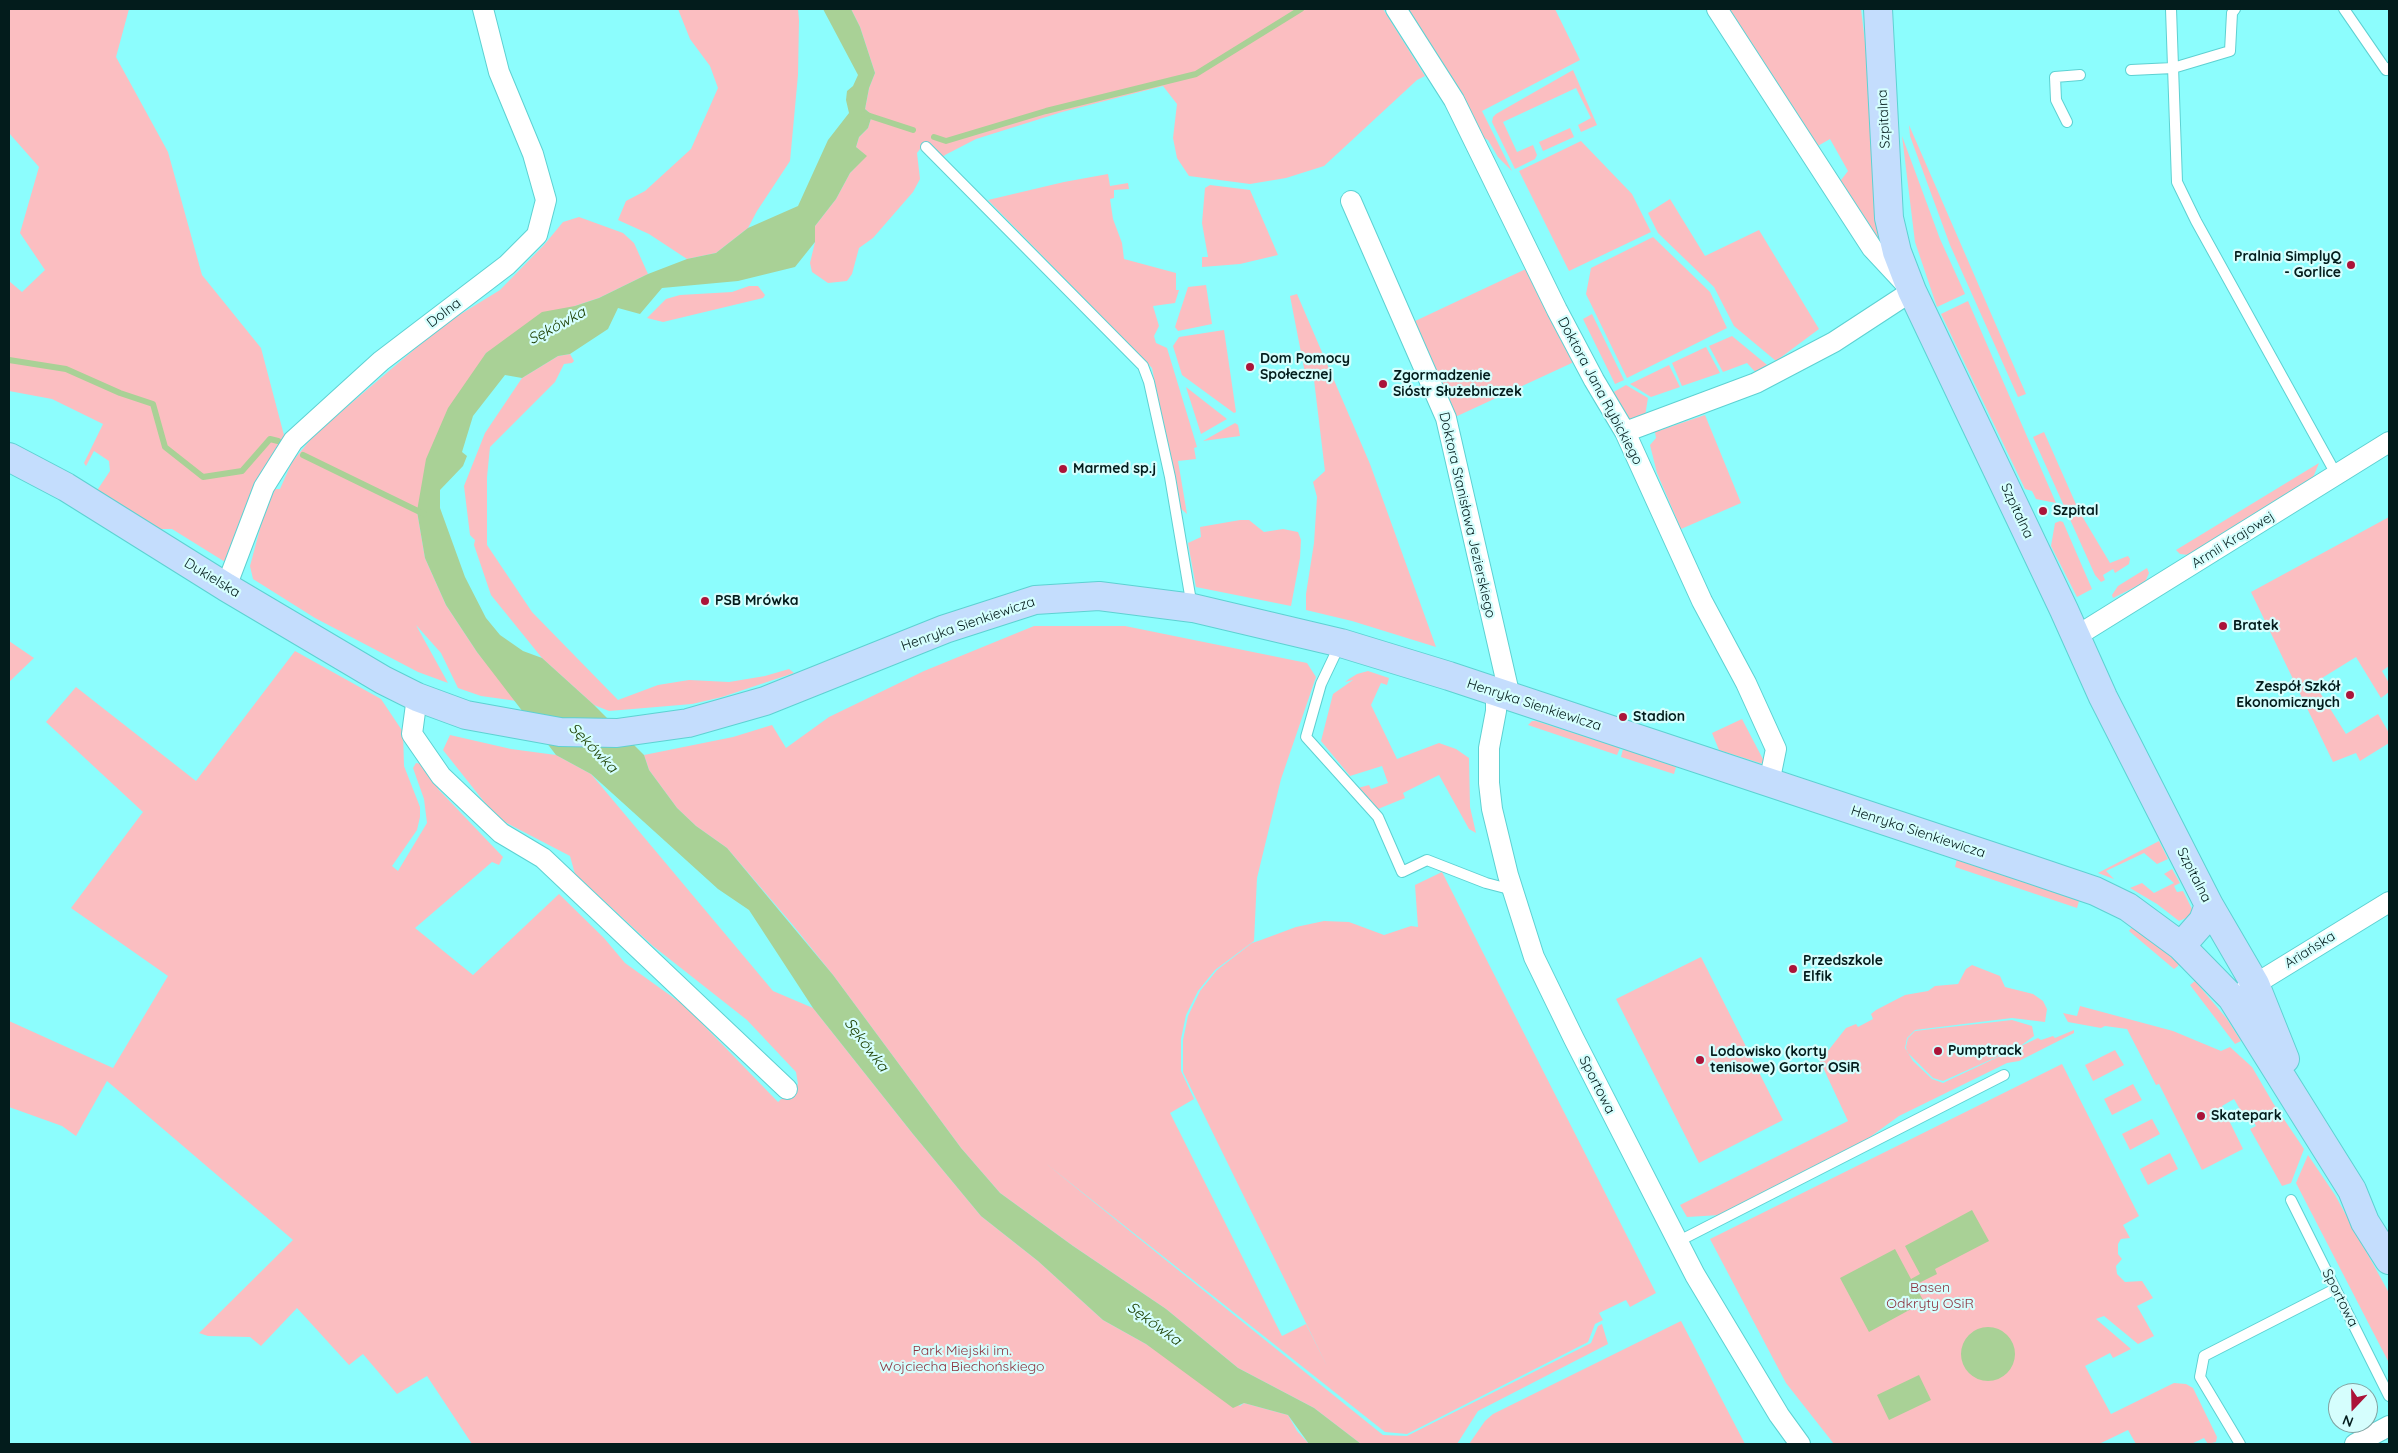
<!DOCTYPE html>
<html>
<head>
<meta charset="utf-8">
<style>
  body { margin:0 }
  #map { position:relative; width:2398px; height:1453px; overflow:hidden; background:#8cfdfd; font-family:Quicksand,sans-serif }
  canvas { display:block }
  .frame { position:absolute; inset:0; border:10px solid #031c1c; pointer-events:none }
  .north { position:absolute; left:2328px; top:1383px; width:50px; height:50px; box-sizing:border-box; background:#d5fefd; border:1px solid #81a4a3; border-radius:50%; rotate:201deg; font-size:14px; font-weight:700; line-height:20px; text-align:center; color:#031c1c }
  .north::after { content:''; display:block; margin:auto; width:18px; height:22px; background:#ab1439; clip-path:polygon(50% 0,100% 100%,50% 72%,0 100%) }
</style>
</head>
<body>
<div id="map">
<canvas width="2398" height="1453"></canvas>
<div class="frame"></div>
<div class="north">N</div>
</div>
<script>
const g = document.querySelector('canvas').getContext('2d');
g.lineJoin = 'round';
function fillPath(path, color) { g.fillStyle = color; g.fill(path, 'evenodd'); }
const poly = rows => new Path2D(rows.map(r => 'M' + r).join(''));
function stroke(path, color, width, dash) { g.strokeStyle = color; g.lineWidth = width; g.lineCap = dash ? 'butt' : 'round'; g.setLineDash(dash || []); g.stroke(path); }
function write(font, color, halo, rows, align = 'center') {
  g.font = font + ' Quicksand,sans-serif'; g.lineWidth = 4.5; g.setLineDash([]); g.textBaseline = 'middle'; g.strokeStyle = halo; g.fillStyle = color; for (const [text, x, y, turn = 0] of rows) {
    g.save(); g.translate(x, y); g.rotate((+turn || 0) * Math.PI / 180); g.textAlign = isNaN(turn) ? turn : align; if (halo) g.strokeText(text, 0, 0); g.fillText(text, 0, 0); g.restore();
  }
}
const green = poly([
  [9,9,129,9,116,57,168,152,202,275,261,348,285,439,230,565,172,529,152,529,96,492,110,471,109,461,94,451,86,466,84,463,103,424,52,399,9,391,9,281,22,292,45,270,20,233,39,167,9,133],
  [678,9,798,9,799,20,798,75,790,161,757,211,748,228,716,253,687,259,649,234,618,220,626,201,645,191,691,149,718,88,710,66,690,39],
  [851,9,1383,9,1425,76,1417,80,1324,166,1286,178,1250,184,1189,176,1177,158,1173,138,1177,104,1163,86,1062,112,976,139,945,155,936,164,920,149,917,153,920,179,913,192,873,238,859,248,852,274,847,281,828,283,812,272,810,263,815,242,815,226,836,199,850,173,866,156,856,147,859,137,868,128,872,115,865,109,869,88,875,73,860,27],
  [1407,9,1555,9,1580,60,1482,111,1512,171,1498,157,1488,140,1477,134],
  [1721,9,1861,9,1891,259,1838,184,1848,171,1830,139,1816,147],
  [1573,70,1597,125,1581,132,1578,125,1591,118,1576,88,1503,122,1517,152,1533,145,1537,155,1535,159,1515,169,1492,122,1493,117,1496,114],
  [1909,125,2026,394,2018,397,1950,245,1910,136],
  [1570,128,1574,137,1543,151,1539,142],
  [1902,136,1940,239,1965,294,1937,307,1915,242],
  [1581,141,1632,194,1651,232,1569,271,1519,171],
  [1108,174,1110,186,1128,183,1129,189,1114,190,1114,198,1110,199,1113,219,1122,243,1124,259,1176,273,1176,290,1179,290,1175,303,1153,306,1159,326,1154,336,1156,343,1167,348,1197,447,1194,448,1196,459,1178,461,1187,514,1180,508,1152,368,988,200,1064,182],
  [1210,185,1250,190,1278,255,1240,264,1202,267,1202,257,1208,257,1202,223,1205,188],
  [1670,199,1705,256,1759,230,1819,329,1776,361,1734,326,1714,287,1658,233,1648,213],
  [579,217,623,233,634,243,648,274,599,298,575,306,486,353,417,511,425,558,446,605,477,652,517,701,481,696,458,688,441,653,416,625,448,683,418,672,315,618,253,579,250,566,265,510,275,489,280,489,292,462,315,434,443,325,500,290,544,245,563,222],
  [1653,237,1710,292,1727,328,1627,378,1586,294,1591,268],
  [1528,268,1574,362,1453,418,1413,322],
  [1206,285,1212,324,1178,331,1175,327,1188,287],
  [749,286,758,286,765,295,763,298,663,322,647,318,666,299,680,295,732,292],
  [1297,294,1370,464,1436,647,1352,621,1306,610,1306,594,1314,543,1317,497,1313,482,1325,471,1314,380,1305,373,1290,296],
  [1968,301,2056,503,2036,499,2032,491,2025,489,1941,314],
  [1592,314,1624,380,1615,384,1583,319],
  [1224,330,1236,412,1234,413,1182,375,1173,346,1179,337],
  [1732,336,1772,369,1759,376,1747,363,1723,372,1709,346],
  [1706,347,1720,373,1682,386,1672,363],
  [570,354,574,361,572,363,564,364,555,382,490,447,487,477,487,545,532,612,618,700,658,685,689,680,729,682,765,676,789,669,794,673,722,697,692,704,609,711,594,705,542,658,491,595,474,545,475,540,470,535,464,486,485,433,522,378,558,356],
  [1669,365,1680,387,1651,397,1630,384],
  [1626,385,1648,398,1645,416,1627,422,1612,393],
  [1186,387,1227,419,1201,434],
  [1705,415,1741,503,1681,529,1657,473,1650,445,1656,438,1655,432],
  [1235,423,1238,425,1240,436,1203,441],
  [2044,432,2079,511,2110,563,2128,556,2130,559,2129,564,2115,573,2113,569,2103,575,2105,580,2101,582,2095,575,2033,437],
  [2319,463,2312,480,2189,555,2180,554,2176,550],
  [2389,517,2389,666,2382,671,2389,683,2389,692,2381,698,2356,657,2314,683,2346,734,2378,714,2389,733,2389,743,2360,761,2356,753,2333,762,2251,592],
  [1240,520,1249,520,1264,532,1283,529,1298,532,1301,540,1300,558,1291,606,1196,587,1188,543,1201,537,1200,527],
  [2060,521,2063,522,2092,589,2077,597,2051,546,2055,523],
  [2147,568,2149,573,2145,582,2113,598,2112,595,2118,586],
  [1034,626,1125,626,1307,663,1316,677,1281,779,1257,878,1254,941,1215,970,1198,991,1186,1015,1181,1039,1181,1071,1194,1099,1170,1113,1282,1336,1306,1324,1328,1368,1183,1072,1183,1040,1188,1016,1200,991,1217,970,1252,943,1261,940,1296,927,1324,921,1349,922,1384,935,1411,926,1418,927,1415,885,1442,872,1656,1293,1630,1307,1626,1300,1599,1313,1603,1320,1595,1324,1588,1342,1407,1434,1385,1432,1044,1162,1383,1435,1407,1436,1591,1343,1598,1326,1602,1324,1608,1344,1478,1411,1457,1444,1361,1444,1314,1408,1238,1368,1166,1309,1073,1246,1000,1193,961,1148,833,975,792,924,727,848,696,826,677,808,649,770,644,755,733,737,772,725,786,748,829,717,924,671],
  [9,641,34,658,9,682],
  [295,651,381,699,403,732,404,766,420,807,420,817,417,830,392,866,398,871,427,823,424,799,413,768,416,763,422,764,439,790,503,857,499,865,492,862,415,928,473,975,559,894,604,938,625,963,685,1006,778,1102,798,1084,796,1072,747,1020,653,946,575,874,570,856,497,818,443,750,450,735,511,749,556,755,591,774,773,991,813,1008,913,1134,981,1216,1038,1261,1103,1320,1146,1344,1240,1406,1244,1403,1288,1415,1297,1431,1309,1444,472,1444,427,1376,397,1394,363,1354,349,1365,297,1308,261,1346,250,1337,208,1336,199,1333,293,1240,107,1081,76,1136,62,1126,9,1107,9,1021,113,1068,168,976,71,908,143,812,46,722,76,687,196,781],
  [1368,671,1389,678,1387,685,1381,683,1371,705,1397,759,1439,743,1456,749,1469,758,1470,807,1476,833,1469,829,1439,775,1403,793,1405,798,1378,809,1358,788,1369,785,1371,789,1388,783,1382,766,1350,776,1321,741,1333,694,1353,680,1345,682,1349,679,1357,674],
  [1742,719,1766,765,1719,750,1712,733],
  [1532,721,1536,721,1620,748,1617,755,1528,725],
  [1623,749,1676,767,1674,774,1621,757],
  [2159,841,2168,859,2157,864,2144,853,2106,871,2114,879,2098,873],
  [1957,859,2079,901,2077,908,1955,867],
  [2172,869,2180,883,2174,886,2177,892,2183,891,2193,911,2186,918,2179,921,2157,904,2130,888,2142,883,2154,893,2174,883,2164,874],
  [2132,927,2149,938,2179,964,2178,966,2174,969,2129,931],
  [1701,957,1783,1120,1699,1163,1616,999],
  [1972,965,2000,976,2005,987,2033,994,2043,1001,2047,1009,2045,1022,2012,1018,1915,1030,1907,1038,1905,1048,1913,1061,1932,1079,1943,1083,2038,1038,2041,1040,2053,1036,2055,1038,2074,1030,2074,1033,2019,1061,2007,1063,1899,1116,1848,1153,1720,1215,1687,1217,1680,1205,1848,1121,1820,1061,1846,1028,1856,1024,1858,1027,1873,1019,1871,1014,1876,1010,1905,995,1928,991,1935,986,1958,984,1966,969],
  [2195,981,2227,1019,2241,1041,2235,1044,2190,985],
  [2080,1006,2173,1031,2221,1051,2230,1047,2252,1067,2273,1103,2304,1149,2291,1183,2282,1186,2250,1129,2256,1126,2251,1117,2246,1120,2234,1099,2222,1106,2243,1149,2202,1170,2159,1084,2156,1085,2127,1029,2105,1026,2101,1028,2068,1022,2063,1013,2077,1016],
  [2012,1020,2032,1026,2034,1036,2019,1047,1943,1081,1933,1078,1907,1052,1906,1047,1908,1038,1915,1031],
  [2115,1050,2124,1065,2093,1081,2085,1065],
  [2062,1064,2139,1216,2123,1225,2130,1238,2121,1239,2118,1244,2118,1254,2122,1259,2116,1266,2117,1274,2125,1282,2142,1281,2153,1298,2137,1306,2154,1336,2138,1344,2104,1316,2096,1319,2131,1349,2113,1358,2110,1353,2085,1366,2111,1414,2174,1383,2186,1384,2193,1388,2217,1437,2216,1442,2208,1444,2204,1438,2191,1444,2136,1444,2128,1430,2099,1444,1834,1444,1786,1383,1710,1239],
  [2133,1084,2142,1100,2112,1115,2104,1099],
  [2152,1119,2160,1134,2130,1150,2122,1134],
  [2170,1153,2178,1169,2148,1185,2140,1169],
  [2308,1155,2335,1195,2389,1293,2389,1363,2296,1183],
  [1681,1321,1745,1444,1469,1444,1485,1421,1493,1414]
]);
const water = poly([
  [823,9,851,9,860,27,875,73,869,88,865,109,872,115,868,128,859,137,856,147,867,156,850,173,836,199,815,226,815,242,795,267,738,281,662,288,640,314,618,308,608,329,570,354,558,356,522,378,505,375,473,416,462,452,467,456,463,466,440,490,440,508,465,577,486,618,500,635,523,651,542,658,594,705,644,755,649,770,677,808,696,826,727,848,833,975,961,1148,1000,1193,1073,1246,1166,1309,1238,1368,1314,1408,1361,1444,1309,1444,1288,1415,1244,1403,1233,1408,1146,1344,1103,1320,1038,1261,981,1216,913,1134,813,1008,749,910,718,889,591,774,556,755,477,652,446,605,425,558,417,511,426,459,448,408,486,353,542,312,575,306,599,298,648,274,687,259,716,253,748,228,798,206,828,140,849,113,846,100,847,91,853,86,858,75],
  [1972,1210,1989,1241,1935,1269,1937,1274,1915,1285,1924,1302,1869,1332,1840,1278,1895,1249,1911,1279,1920,1274,1905,1246],
  '1961 1354a27 27 0 1 1 54 0a27 27 0 1 1-54 0Z',
  [1919,1375,1931,1400,1889,1420,1877,1395]
]);
const stream = poly([
  [864,114,913,130],
  [934,137,946,141,1046,111,1196,74,1301,9],
  [9,360,66,369,120,393,153,404,165,447,203,477,242,471,270,439,278,441],
  [303,455,424,514]
]);
const lane = poly([
  [2171,9,2177,182,2196,221,2336,474],
  [2344,9,2386,70,2389,68],
  [2131,70,2173,68,2230,51,2232,13,2235,9],
  [2067,122,2056,100,2055,77,2080,75],
  [926,147,1143,366,1149,382,1170,477,1192,607],
  [1340,644,1321,684,1306,737,1378,817,1402,872,1427,860,1486,883,1513,890],
  [2291,1200,2389,1396],
  [1677,1242,2004,1075],
  [2240,1444,2200,1377,2204,1356,2335,1289]
]);
const street = poly([
  [1396,9,1454,100,1557,310,1594,380,1625,432,1702,601,1746,683,1776,749,1769,783],
  [1351,201,1446,418,1510,697],
  [1625,432,1756,383,1834,342,1912,291,1872,248,1717,9],
  [226,587,264,487,293,441,381,361,507,265,537,235,546,200,533,154,499,72,483,9],
  [2075,637,2389,442],
  [1496,692,1496,711,1489,748,1489,783,1492,809,1508,875,1534,957,1574,1039,1695,1275,1779,1415,1800,1444],
  [417,697,412,734,441,776,501,833,543,858,787,1089],
  [2244,991,2389,902],
  [2355,1444,2389,1426]
]);
const secondary = poly([
  [1878,9,1889,218,1897,252,1912,291,2064,610,2103,697,2209,905,2255,984,2285,1059],
  [9,457,66,487,226,587,383,680,417,697,466,715,560,732,617,733,688,723,765,701,945,629,1035,600,1099,596,1193,608,1341,643,1449,676,2030,869,2095,891,2128,907,2181,946,2232,998,2352,1190,2365,1222,2389,1260],
  [2181,946,2203,921,2209,905]
]);
const markers = [
  [2351,265,5,"#ab1439"],
  [1250,367,5,"#ab1439"],
  [1383,384,5,"#ab1439"],
  [1063,469,5,"#ab1439"],
  [2043,511,5,"#ab1439"],
  [705,601,5,"#ab1439"],
  [2223,626,5,"#ab1439"],
  [2350,695,5,"#ab1439"],
  [1623,717,5,"#ab1439"],
  [1793,969,5,"#ab1439"],
  [1938,1051,5,"#ab1439"],
  [1700,1060,5,"#ab1439"],
  [2201,1116,5,"#ab1439"]
];
const streetNames = [
  ["Szpitalna",1884,119,-93],
  ["Dolna",444,313,-37],
  ["Doktora Jana Rybickiego",1600,391,62],
  ["Szpitalna",2017,511,65],
  ["Doktora Stanisława Jezierskiego",1467,515,77],
  ["Armii Krajowej",2233,540,-32],
  ["Dukielska",212,578,31],
  ["Henryka Sienkiewicza",968,624,-19],
  ["Henryka Sienkiewicza",1534,705,18],
  ["Henryka Sienkiewicza",1918,832,18],
  ["Szpitalna",2194,875,63],
  ["Ariańska",2310,950,-32],
  ["Sportowa",1597,1085,63],
  ["Sportowa",2340,1298,63]
];
const poiNames = [
  ["Pralnia SimplyQ",2341,257,"right"],
  ["- Gorlice",2341,273,"right"],
  ["Dom Pomocy",1260,359],
  ["Społecznej",1260,375],
  ["Zgormadzenie",1393,376],
  ["Sióstr Służebniczek",1393,392],
  ["Marmed sp.j",1073,469],
  ["Szpital",2053,511],
  ["PSB Mrówka",715,601],
  ["Bratek",2233,626],
  ["Zespół Szkół",2340,687,"right"],
  ["Ekonomicznych",2340,703,"right"],
  ["Stadion",1633,717],
  ["Przedszkole",1803,961],
  ["Elfik",1803,977],
  ["Pumptrack",1948,1051],
  ["Lodowisko (korty",1710,1052],
  ["tenisowe) Gortor OSiR",1710,1068],
  ["Skatepark",2211,1116]
];
const parkNames = [
  ["Basen",1930,1288],
  ["Odkryty OSiR",1930,1304],
  ["Park Miejski im.",962,1351],
  ["Wojciecha Biechońskiego",962,1367]
];
const waterNames = [
  ["Sękówka",557,326,-28],
  ["Sękówka",593,748,46],
  ["Sękówka",866,1045,53],
  ["Sękówka",1154,1324,36]
];
fillPath(green, '#fbbec1');
fillPath(water, '#a9d196');
stroke(stream, '#a9d196', 6);
stroke(lane, '#5ed1d2', 12);
stroke(street, '#5ed1d2', 22);
stroke(secondary, '#5ed1d2', 30);
stroke(lane, '#fff', 10);
stroke(street, '#fff', 20);
stroke(secondary, '#c4ddfd', 28);
for (const [x, y, r, color] of markers) { const dot = new Path2D(); dot.arc(x, y, r, 0, 2 * Math.PI); g.fillStyle = color; g.fill(dot); stroke(dot, '#d5fefd', 2); }
write('14px', '#031c1c', '#d5fefd', streetNames);
write('bold 14px', '#031c1c', '#d5fefd', poiNames, 'left');
write('14px', '#8c333f', '#d5fefd', parkNames);
write('italic 15px', '#1f4204', '#d5fefd', waterNames);
</script>
</body>
</html>
